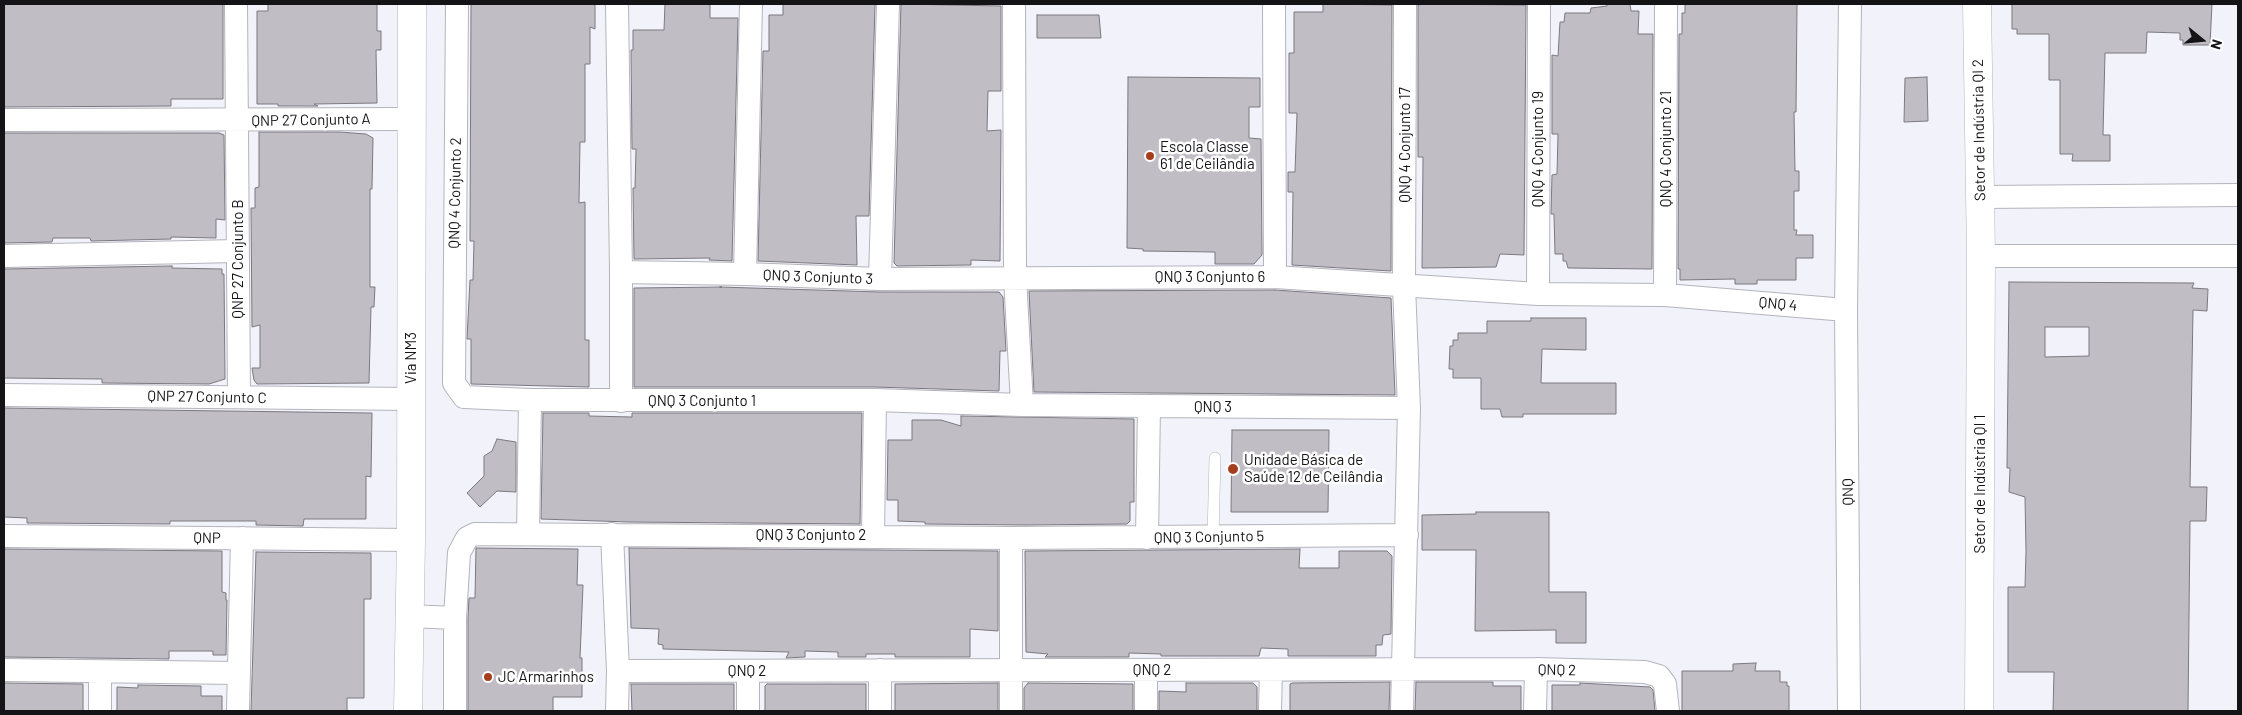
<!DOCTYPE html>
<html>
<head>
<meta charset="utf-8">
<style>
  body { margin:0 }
  #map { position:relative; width:2242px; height:715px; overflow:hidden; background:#f2f2fa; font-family:Barlow,sans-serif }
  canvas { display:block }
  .frame { position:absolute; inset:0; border:5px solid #141417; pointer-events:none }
  .north { position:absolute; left:2177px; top:15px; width:50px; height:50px; -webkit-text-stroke:4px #fff; paint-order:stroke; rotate:107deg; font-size:14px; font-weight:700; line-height:20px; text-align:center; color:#141417 }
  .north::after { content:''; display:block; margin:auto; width:18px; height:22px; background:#141417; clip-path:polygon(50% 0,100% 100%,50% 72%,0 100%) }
</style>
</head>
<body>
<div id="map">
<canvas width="2242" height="715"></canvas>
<div class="frame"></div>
<div class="north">N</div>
</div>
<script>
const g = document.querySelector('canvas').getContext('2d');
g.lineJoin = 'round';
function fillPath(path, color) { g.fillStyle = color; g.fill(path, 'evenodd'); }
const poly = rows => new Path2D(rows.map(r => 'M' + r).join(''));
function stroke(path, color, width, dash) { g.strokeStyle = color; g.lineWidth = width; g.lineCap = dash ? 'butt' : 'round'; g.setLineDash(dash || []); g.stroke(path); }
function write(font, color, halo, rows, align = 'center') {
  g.font = font + ' Barlow,sans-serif'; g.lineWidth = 5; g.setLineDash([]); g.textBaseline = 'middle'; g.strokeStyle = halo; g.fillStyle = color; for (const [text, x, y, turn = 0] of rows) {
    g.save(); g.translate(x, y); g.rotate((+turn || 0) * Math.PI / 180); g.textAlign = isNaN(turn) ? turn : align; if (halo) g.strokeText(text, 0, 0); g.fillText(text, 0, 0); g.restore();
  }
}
const building = poly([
  [4,4,223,4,223,99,171,99,171,106,4,107,4,4],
  [268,4,377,4,377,31,381,31,381,50,376,50,377,103,314,104,318,106,278,106,278,104,257,104,257,11,268,11,268,4],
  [471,4,595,4,595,29,590,27,590,64,585,64,585,142,580,142,579,203,585,202,585,340,589,340,589,387,471,384,471,339,467,339,470,280,473,280,474,241,470,241,471,4],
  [665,4,710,4,710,18,738,18,732,261,709,260,710,258,634,259,633,188,635,188,636,149,632,149,631,50,633,50,633,30,664,30,665,4],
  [783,4,875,4,869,216,856,216,857,265,758,261,763,51,769,51,769,15,783,15,783,4],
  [901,4,1001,6,1001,91,988,91,987,131,1001,130,1000,261,971,260,971,265,897,266,894,263,901,4],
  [1323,4,1392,5,1391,271,1292,265,1293,192,1288,192,1288,172,1295,172,1297,113,1289,113,1289,53,1294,53,1294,12,1323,12,1323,4],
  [1424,4,1526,5,1524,255,1500,254,1496,267,1422,268,1423,157,1418,157,1418,5,1424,4],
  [1607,4,1630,4,1631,11,1639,11,1638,34,1653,34,1652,269,1568,268,1566,261,1563,261,1563,254,1555,254,1554,214,1551,214,1552,175,1557,174,1558,134,1552,134,1552,55,1558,56,1560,22,1564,22,1565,13,1590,13,1591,8,1607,6,1607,4],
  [1685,4,1797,4,1796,112,1794,112,1795,171,1799,171,1799,191,1794,191,1794,230,1797,230,1796,235,1813,235,1813,258,1796,258,1796,280,1757,280,1757,284,1735,284,1735,279,1680,280,1680,269,1678,269,1679,34,1682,34,1682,13,1685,13,1685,4],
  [2012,4,2212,4,2210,45,2183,45,2183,40,2180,40,2180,33,2147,32,2146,53,2105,53,2103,135,2110,135,2110,161,2072,161,2073,154,2060,154,2060,80,2049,80,2049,34,2017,34,2017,29,2012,29,2012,4],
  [1037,15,1099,15,1101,38,1037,38,1037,15],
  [1128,77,1260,78,1260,107,1249,107,1249,138,1261,139,1262,255,1254,264,1215,264,1215,252,1143,251,1143,249,1127,248,1128,77],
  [1927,77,1928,121,1904,122,1905,78,1927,77],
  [259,132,340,132,366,134,373,138,372,189,370,189,370,287,375,287,374,307,371,307,369,383,257,384,254,380,252,368,260,368,260,325,252,327,251,208,255,208,255,188,259,187,259,132],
  [4,133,219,133,224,135,225,220,216,219,216,238,171,237,171,239,91,241,90,238,53,238,52,242,4,243,4,133],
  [172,266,172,268,222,269,222,274,224,274,225,379,209,384,102,383,102,379,4,378,4,269,172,266],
  [2009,282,2194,283,2192,288,2208,289,2207,311,2193,310,2190,487,2207,487,2206,521,2190,521,2188,711,2053,711,2054,672,2008,672,2008,587,2025,587,2026,551,2025,497,2009,492,2010,468,2007,468,2009,282],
  [2045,327,2089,327,2089,356,2045,357,2045,327],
  [720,287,880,292,999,292,1003,297,1006,351,1000,351,999,391,875,387,634,387,634,288,722,287,720,287],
  [1275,290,1391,298,1395,395,1034,392,1029,291,1275,290],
  [1531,318,1586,318,1586,350,1542,349,1541,383,1616,383,1616,414,1523,414,1523,417,1502,417,1500,409,1481,409,1481,378,1453,378,1453,369,1449,369,1450,346,1453,346,1453,340,1458,340,1458,333,1487,333,1487,321,1531,321,1531,318],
  [4,408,372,413,371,477,366,476,366,519,304,519,303,526,256,525,256,521,170,521,170,524,27,523,27,518,4,517,4,408],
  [543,413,589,413,589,416,632,417,632,413,862,413,860,524,628,522,541,519,543,413],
  [961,416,1134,419,1134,502,1130,502,1130,521,1127,524,1026,525,925,524,925,522,898,521,898,500,887,500,888,440,912,440,912,420,941,420,961,426,961,416],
  [1232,430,1329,430,1328,512,1231,512,1232,430],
  [497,439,516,442,516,492,497,491,480,507,467,493,484,476,484,456,492,451,497,439],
  [1476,512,1549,512,1549,592,1586,592,1586,643,1556,643,1556,630,1475,631,1476,550,1422,550,1422,515,1476,514,1476,512],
  [476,548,578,549,577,585,583,585,580,658,582,658,582,697,553,697,553,711,468,711,468,618,469,598,475,598,476,548],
  [629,548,998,551,998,631,970,629,970,657,895,657,895,654,866,654,866,657,838,657,838,652,805,651,805,657,786,658,789,652,663,649,663,645,658,644,659,629,631,628,629,548],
  [4,549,222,551,222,592,226,593,226,600,227,600,226,655,213,655,213,651,169,651,169,659,4,657,4,549],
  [1300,549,1299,568,1339,568,1339,551,1387,551,1392,556,1391,634,1383,635,1382,645,1376,645,1376,656,1288,656,1288,649,1261,648,1259,656,1161,656,1161,654,1129,653,1129,657,1045,657,1048,654,1026,652,1025,551,1300,549],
  [256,552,371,553,371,599,364,599,364,698,347,698,347,711,251,711,256,552],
  [1756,663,1755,671,1780,671,1780,682,1787,682,1787,686,1789,686,1789,711,1682,711,1682,671,1733,671,1733,664,1756,663],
  [1390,682,1389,711,1290,711,1290,684,1292,683,1390,682],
  [1416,682,1493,682,1493,686,1521,686,1521,711,1415,711,1416,682],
  [4,683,83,684,83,711,4,711,4,683],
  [998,683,998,711,895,711,895,684,998,683],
  [1028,683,1133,684,1133,711,1024,711,1024,688,1028,683],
  [1186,683,1253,683,1257,687,1257,711,1159,711,1159,691,1186,692,1186,683],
  [1580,683,1650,687,1653,690,1655,711,1552,711,1552,685,1580,685,1580,683],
  [631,684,734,684,734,711,632,711,631,684],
  [767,684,866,684,866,711,765,711,765,686,767,684],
  [138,685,201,686,201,696,222,696,222,711,117,711,117,687,138,688,138,685]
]);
const service = poly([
  [1213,537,1215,458]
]);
const minor = poly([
  [236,4,239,397],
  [457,4,454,383,464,397,530,400,875,400,1022,405,1409,408],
  [617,4,621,272,621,401],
  [1014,4,1015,277,1022,405],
  [1274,4,1275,277],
  [4,120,412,119],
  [1980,197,2238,195],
  [4,256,237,251],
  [1981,256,2238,256],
  [621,272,745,274,880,279,1275,277,1538,294,1665,295,1846,310],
  [745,274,751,4],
  [880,279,888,4],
  [1538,294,1539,4],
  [1665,295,1666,4],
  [4,395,411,399],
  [528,534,530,400],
  [612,534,618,671,617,711],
  [4,536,411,540],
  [873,536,875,400],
  [1147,538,1149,406],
  [409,616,455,618],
  [4,670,238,673],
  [880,670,880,711],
  [618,671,1536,669,1645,672,1659,676,1665,684,1668,711],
  [100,711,100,672],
  [238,711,242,538],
  [455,711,455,618,459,553,467,538,475,534,1011,538,1407,535],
  [748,711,748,671],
  [1011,711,1011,538],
  [1146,711,1146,670],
  [1270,711,1271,670],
  [1402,711,1409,408,1404,286,1405,4],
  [1535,711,1536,669],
  [1849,711,1846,310,1850,4]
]);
const tertiary = poly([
  [1977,4,1981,256,1979,711]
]);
const secondary = poly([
  [408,711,411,540,412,4]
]);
const markers = [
  [1150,156,5,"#a53e1c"],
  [1233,469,6,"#a53e1c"],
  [488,677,5,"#a53e1c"]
];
const streetNames = [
  ["QNP 27 Conjunto A",311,120,-1],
  ["Setor de Indústria QI 2",1979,130,-91],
  ["QNQ 4 Conjunto 17",1405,145,-90],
  ["QNQ 4 Conjunto 19",1538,149,-90],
  ["QNQ 4 Conjunto 21",1666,149,-90],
  ["QNQ 4 Conjunto 2",455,193,-89],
  ["QNP 27 Conjunto B",238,259,-90],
  ["QNQ 3 Conjunto 3",818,277,2],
  ["QNQ 3 Conjunto 6",1210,277],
  ["QNQ 4",1778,304,5],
  ["Via NM3",411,358,-90],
  ["QNP 27 Conjunto C",207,397,1],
  ["QNQ 3 Conjunto 1",702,401],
  ["QNQ 3",1213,407],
  ["Setor de Indústria QI 1",1980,484,-90],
  ["QNQ",1848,492,-91],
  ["QNQ 3 Conjunto 2",811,535],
  ["QNQ 3 Conjunto 5",1209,537,-1],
  ["QNP",207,538,1],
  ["QNQ 2",1152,670],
  ["QNQ 2",1557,670,1],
  ["QNQ 2",747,671]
];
const poiNames = [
  ["Escola Classe",1160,147],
  ["61 de Ceilândia",1160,164],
  ["Unidade Básica de",1244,460],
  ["Saúde 12 de Ceilândia",1244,477],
  ["JC Armarinhos",498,677]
];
fillPath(building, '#c0bdc4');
stroke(building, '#7c787f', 1);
stroke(service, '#b4b4bc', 12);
stroke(minor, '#b4b4bc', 24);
stroke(tertiary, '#b4b4bc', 29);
stroke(secondary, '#b4b4bc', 29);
stroke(service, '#fff', 11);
stroke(minor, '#fff', 22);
stroke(tertiary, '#fff', 28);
stroke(secondary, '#fff', 28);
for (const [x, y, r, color] of markers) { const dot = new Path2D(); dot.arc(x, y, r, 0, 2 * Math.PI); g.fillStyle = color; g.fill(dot); stroke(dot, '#fff', 2); }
write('15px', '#141417', '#fff', streetNames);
write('15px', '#141417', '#fff', poiNames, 'left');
</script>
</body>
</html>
